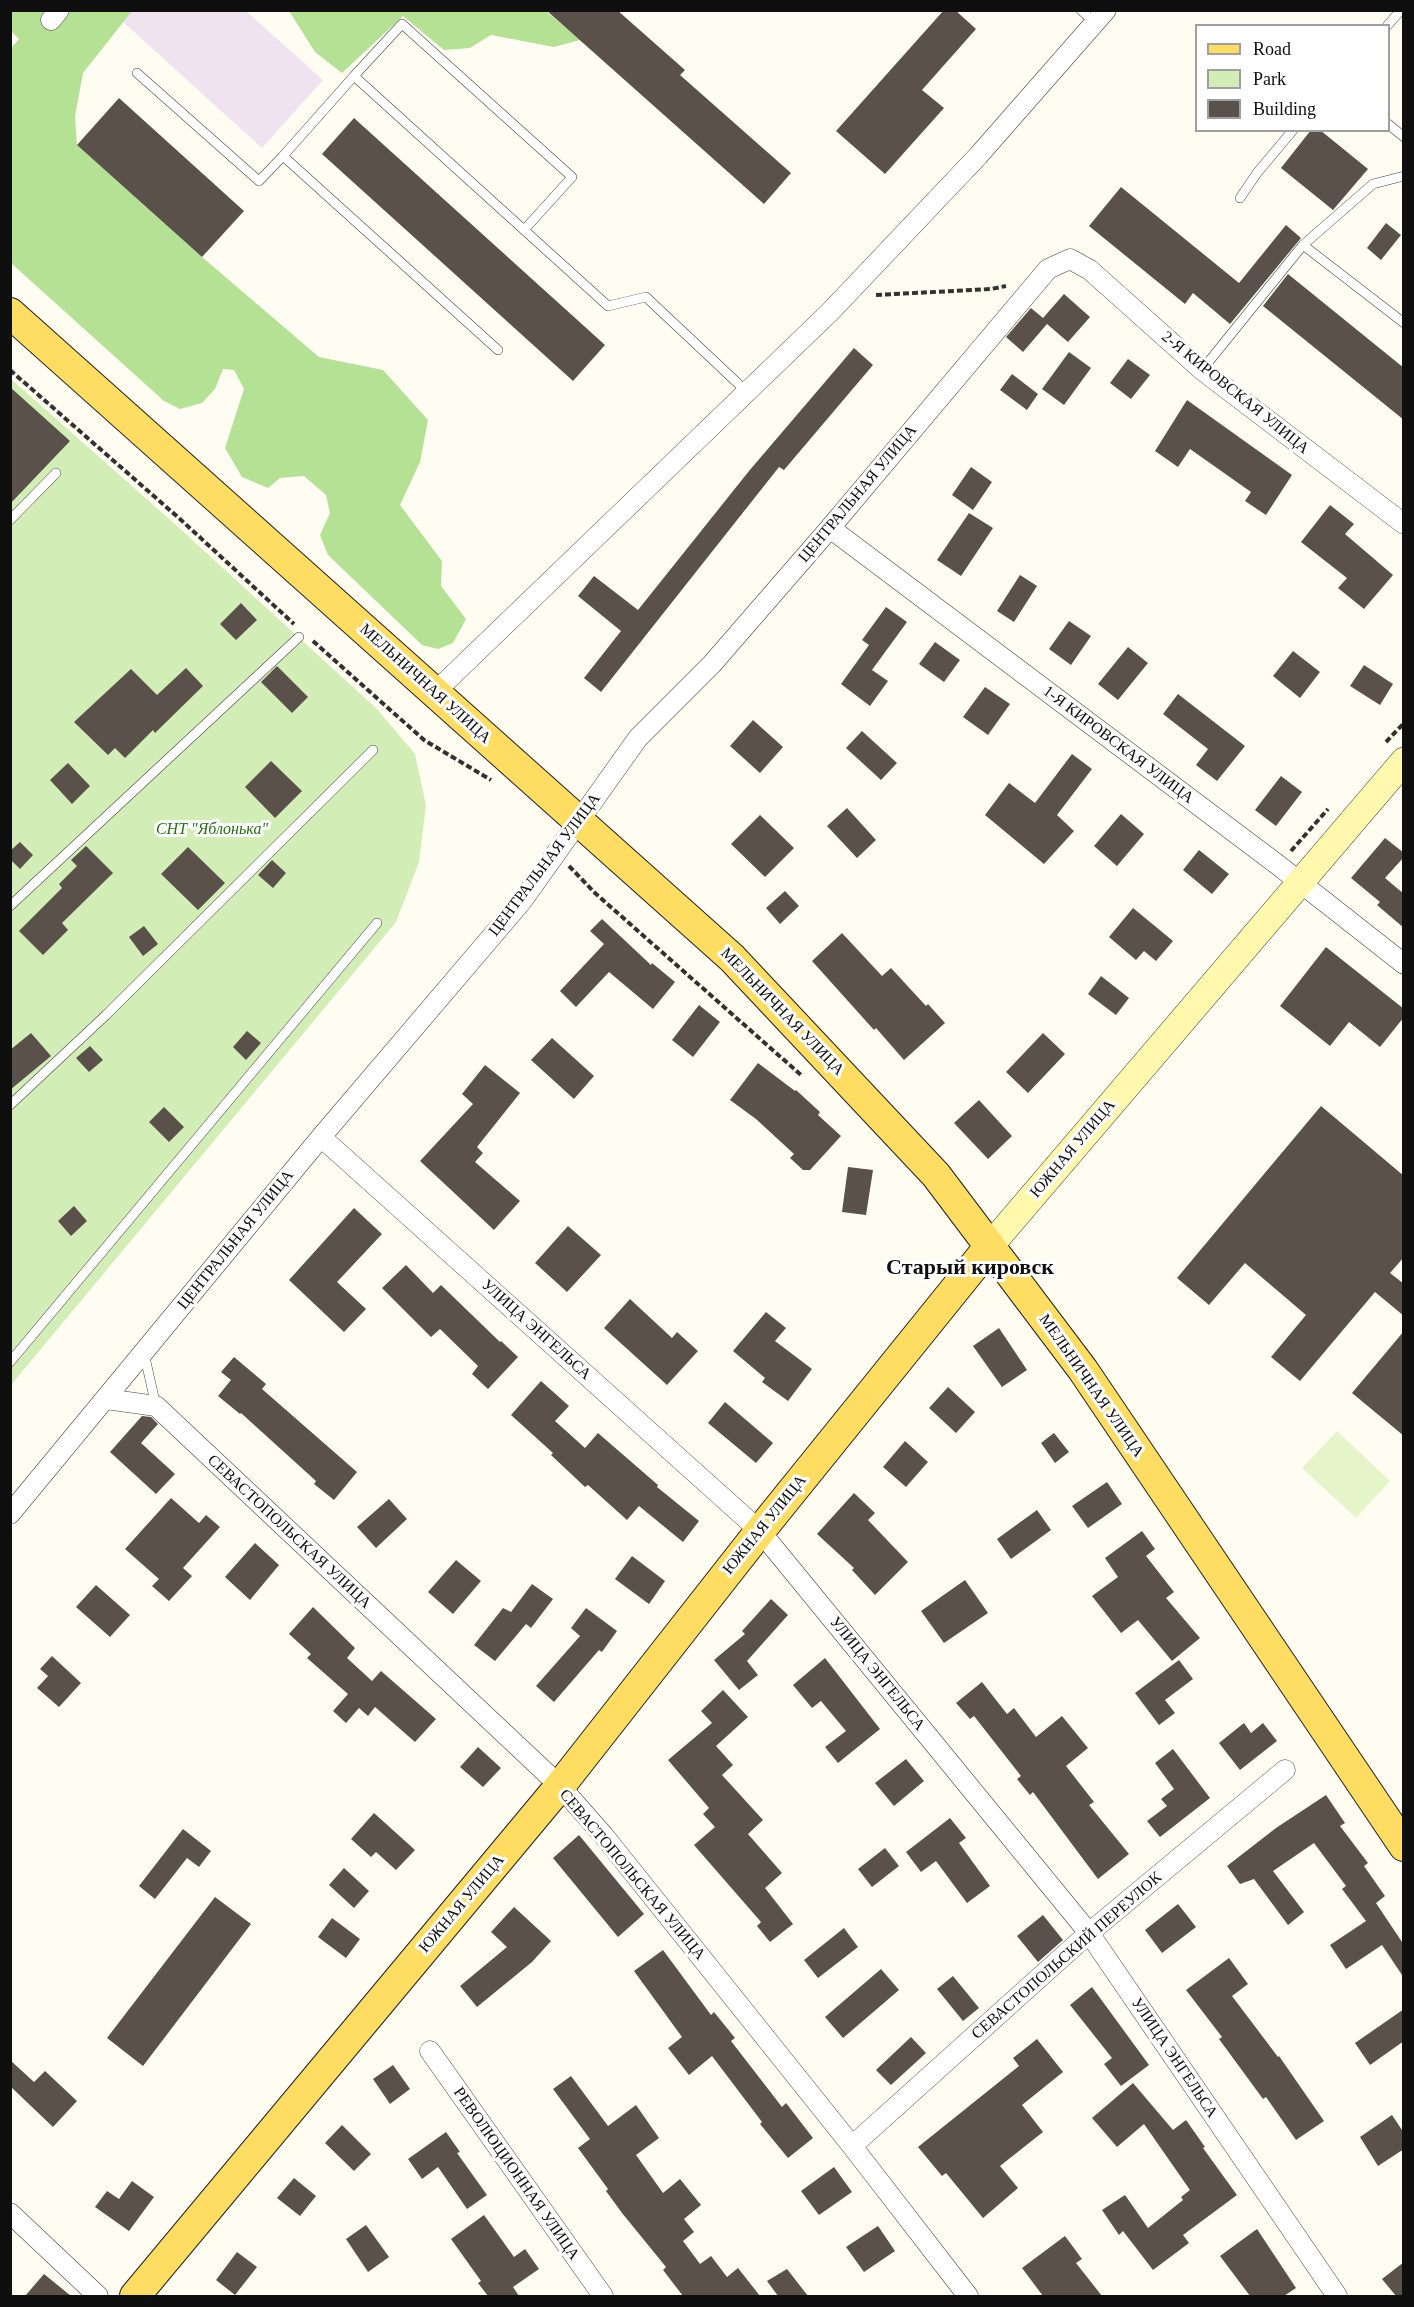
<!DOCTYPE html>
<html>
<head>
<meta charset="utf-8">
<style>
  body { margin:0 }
  #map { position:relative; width:1414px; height:2307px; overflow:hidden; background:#fffdf2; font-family:Georgia,serif }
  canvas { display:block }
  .frame { position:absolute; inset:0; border:12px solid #0f0f0f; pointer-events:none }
  .legend { position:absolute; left:1195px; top:24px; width:195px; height:108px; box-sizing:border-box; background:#fff; border:2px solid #9f9f9f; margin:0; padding:8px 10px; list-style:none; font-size:18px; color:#0f0f0f }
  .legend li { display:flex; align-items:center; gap:12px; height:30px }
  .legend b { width:30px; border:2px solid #9f9f9f }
</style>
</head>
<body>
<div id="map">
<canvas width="1414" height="2307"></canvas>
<div class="frame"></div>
<ul class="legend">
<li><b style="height:8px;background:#ffdc62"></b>Road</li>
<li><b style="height:16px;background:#d2eeb6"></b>Park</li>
<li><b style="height:16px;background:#59514a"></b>Building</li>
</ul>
</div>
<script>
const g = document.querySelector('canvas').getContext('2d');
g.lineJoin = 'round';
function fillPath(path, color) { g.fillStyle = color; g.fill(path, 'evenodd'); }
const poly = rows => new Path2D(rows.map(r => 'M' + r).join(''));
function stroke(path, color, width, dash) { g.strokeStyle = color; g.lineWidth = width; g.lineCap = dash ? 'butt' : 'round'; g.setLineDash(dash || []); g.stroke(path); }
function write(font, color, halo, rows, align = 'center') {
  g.font = font + ' Georgia,serif'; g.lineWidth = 6; g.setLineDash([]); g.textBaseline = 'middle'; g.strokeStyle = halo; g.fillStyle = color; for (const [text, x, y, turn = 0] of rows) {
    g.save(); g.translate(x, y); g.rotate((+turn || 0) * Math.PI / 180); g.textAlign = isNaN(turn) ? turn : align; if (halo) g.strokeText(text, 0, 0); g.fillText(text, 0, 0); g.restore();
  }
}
const industrial = poly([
  [132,11,246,11,323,80,262,148,122,21]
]);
const green = poly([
  [11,379,176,525,377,709,415,754,426,805,419,862,396,922,11,1385]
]);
const forest = poly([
  [11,11,132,11,83,73,75,116,77,145,202,257,319,357,383,370,428,420,420,462,400,505,442,561,441,586,466,619,453,643,438,649,422,645,328,555,320,535,330,513,326,495,304,476,280,478,268,488,242,477,225,448,244,389,234,370,223,369,215,389,202,403,180,409,164,401,11,263,10,49,19,39,11,31],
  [289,11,546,11,580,40,554,47,491,35,470,48,444,50,403,16,342,73,315,52]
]);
const pitch = poly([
  [1337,1431,1390,1481,1356,1518,1302,1468]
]);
const building = poly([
  [546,10,617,10,685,70,680,75,791,173,764,204],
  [944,10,955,10,976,29,922,90,944,108,885,174,836,131],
  [119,98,244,211,202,257,77,145],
  [354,118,605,345,573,381,322,154],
  [1311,130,1320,130,1368,169,1333,210,1281,168],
  [1121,187,1239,283,1286,225,1301,238,1230,324,1193,293,1185,304,1089,226],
  [1386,223,1401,235,1381,260,1367,248],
  [1288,274,1404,368,1404,420,1263,306],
  [1064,294,1090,317,1068,342,1047,324,1023,352,1006,337,1031,308,1043,318],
  [854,348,873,365,784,470,779,467,601,692,584,678,621,631,578,596,594,576,638,610,749,471],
  [1069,352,1091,368,1064,405,1042,389],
  [1128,359,1150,375,1131,399,1110,383],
  [1012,374,1038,394,1027,410,1000,390],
  [10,387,70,441,10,504],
  [1187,400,1292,475,1266,515,1245,501,1251,492,1190,449,1178,467,1155,451],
  [971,467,992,482,973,510,952,495],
  [1330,505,1354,524,1345,534,1393,575,1364,609,1338,588,1347,578,1301,542],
  [969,513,993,528,961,576,937,560],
  [1020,575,1037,586,1014,622,997,611],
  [241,603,257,620,236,640,220,624],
  [886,607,907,622,872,670,888,681,870,706,841,684,869,645,862,640],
  [1069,621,1091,636,1071,665,1049,649],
  [935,642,960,660,944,682,919,664],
  [1128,647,1148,663,1118,700,1098,684],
  [1293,651,1320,672,1300,698,1273,676],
  [1364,665,1393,684,1380,705,1350,686],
  [277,666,308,697,292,713,261,682],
  [186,668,203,686,155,733,153,730,125,758,115,748,108,755,74,722,131,669,157,695],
  [985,687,1010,704,988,735,963,717],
  [1178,694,1245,746,1217,781,1196,765,1208,749,1163,714],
  [753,720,783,747,760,773,730,746],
  [862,731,897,763,881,780,846,748],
  [1072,754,1092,769,1057,815,1074,831,1044,864,985,815,1009,783,1035,803],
  [271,761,302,791,275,818,245,787],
  [68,763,90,786,72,804,50,780],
  [1281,776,1302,792,1276,826,1255,810],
  [847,808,876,840,857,858,827,826],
  [1121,814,1144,834,1117,866,1094,846],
  [760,815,794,848,765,877,731,844],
  [1385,838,1404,853,1404,857,1385,878,1404,894,1404,928,1377,905,1380,902,1351,878],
  [20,842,33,855,20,869,10,859,10,851],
  [86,846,113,873,62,923,68,930,43,955,19,931,62,888,59,884,77,866,71,860],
  [188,847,225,883,198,910,161,874],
  [1199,850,1229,874,1212,894,1183,870],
  [272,860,286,873,273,888,258,875],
  [785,891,799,906,780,924,766,908],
  [1133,908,1173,941,1156,961,1144,951,1136,960,1109,937],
  [602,919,651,965,652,963,675,982,653,1009,609,972,576,1007,560,991,604,944,590,931],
  [144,926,158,944,143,956,129,937],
  [842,933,882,976,891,968,926,1006,928,1004,945,1023,904,1060,876,1028,874,1030,812,961],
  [1326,947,1404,1009,1404,1017,1380,1047,1349,1022,1330,1046,1280,1006],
  [1101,976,1129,998,1116,1015,1088,994],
  [699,1005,720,1022,693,1057,672,1040],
  [247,1031,261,1043,246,1060,233,1047],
  [31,1033,51,1056,10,1090,10,1050],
  [1043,1033,1065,1054,1028,1093,1006,1072],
  [552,1038,594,1076,574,1099,531,1060],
  [90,1046,103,1060,89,1072,76,1058],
  [758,1063,795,1091,796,1090,820,1112,818,1115,841,1136,810,1170,803,1170,790,1158,794,1154,756,1119,730,1100],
  [485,1065,520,1093,477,1147,483,1153,475,1162,520,1201,494,1230,420,1161,473,1104,462,1094],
  [979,1100,1012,1136,988,1159,954,1123],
  [1321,1106,1404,1176,1404,1257,1390,1273,1404,1284,1404,1316,1375,1292,1300,1381,1271,1357,1306,1315,1245,1263,1209,1305,1177,1278],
  [164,1107,184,1127,169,1142,149,1122],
  [848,1167,873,1170,866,1215,842,1212],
  [74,1206,87,1221,71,1236,58,1221],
  [354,1208,382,1234,337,1282,366,1309,344,1332,289,1280],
  [568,1226,601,1255,567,1292,535,1263],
  [406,1265,433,1293,441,1285,500,1342,501,1341,518,1357,488,1389,472,1374,478,1366,440,1329,431,1337,382,1288],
  [630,1299,672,1338,677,1332,698,1351,667,1385,604,1328],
  [766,1312,786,1328,775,1341,812,1369,788,1401,762,1382,765,1378,733,1351],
  [999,1328,1027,1370,1002,1387,973,1346],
  [1404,1331,1404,1436,1352,1393],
  [234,1357,266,1384,262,1389,357,1472,334,1500,314,1484,316,1481,241,1413,240,1414,218,1396,231,1380,221,1372],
  [541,1381,569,1406,555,1421,585,1448,598,1433,658,1485,657,1487,699,1521,683,1542,639,1506,627,1520,588,1485,585,1487,551,1455,553,1453,511,1415],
  [948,1387,975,1412,956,1433,929,1408],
  [725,1402,773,1443,756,1463,708,1423],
  [142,1416,151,1417,158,1424,141,1443,175,1474,156,1494,110,1452],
  [1054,1433,1069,1452,1055,1463,1041,1443],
  [905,1441,928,1462,906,1487,883,1467],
  [1107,1482,1122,1504,1088,1528,1072,1506],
  [854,1493,875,1513,868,1520,908,1562,875,1595,852,1570,854,1568,817,1534],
  [171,1498,199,1523,206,1515,220,1527,183,1568,192,1576,169,1601,152,1586,159,1579,125,1549],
  [389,1499,407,1519,376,1548,357,1527],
  [1037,1510,1051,1530,1011,1559,997,1539],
  [1142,1531,1155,1549,1146,1556,1174,1592,1166,1598,1200,1638,1172,1661,1138,1620,1121,1633,1092,1596,1118,1577,1105,1558],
  [255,1543,279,1565,250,1600,225,1577],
  [632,1556,665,1581,649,1604,615,1579],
  [456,1560,481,1581,453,1614,428,1592],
  [965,1580,988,1613,944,1643,921,1611],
  [532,1584,553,1599,531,1628,526,1624,495,1661,474,1645,503,1608,511,1612],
  [96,1585,130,1615,110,1637,76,1607],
  [771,1599,788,1615,747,1661,758,1675,739,1690,714,1660,745,1634,742,1631],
  [313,1607,355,1648,347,1658,372,1681,381,1671,436,1719,415,1742,375,1707,368,1716,359,1708,346,1723,333,1711,348,1694,307,1658,311,1654,289,1634],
  [586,1608,617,1631,602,1652,599,1650,554,1702,536,1686,580,1636,571,1628],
  [52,1656,81,1683,59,1707,37,1688,48,1676,40,1669],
  [825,1658,880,1729,838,1763,825,1747,846,1731,821,1701,812,1708,793,1685],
  [1179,1660,1193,1679,1165,1700,1175,1713,1159,1725,1135,1693],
  [982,1682,1007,1714,1014,1708,1036,1737,1062,1716,1088,1748,1066,1766,1094,1802,1089,1805,1129,1854,1098,1879,1033,1792,1030,1795,1017,1779,1021,1776,974,1716,970,1719,956,1703],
  [723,1690,748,1717,716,1746,733,1765,722,1775,763,1820,748,1834,782,1873,765,1888,793,1924,770,1942,757,1926,761,1922,694,1845,715,1827,703,1814,709,1808,668,1760,712,1723,701,1711],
  [1244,1723,1251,1733,1263,1723,1277,1741,1240,1770,1219,1743],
  [478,1747,501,1768,483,1787,460,1767],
  [1173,1749,1210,1798,1160,1837,1147,1821,1167,1806,1161,1799,1174,1789,1155,1763],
  [906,1759,924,1781,894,1806,875,1783],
  [1326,1795,1345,1823,1340,1826,1368,1863,1364,1866,1385,1896,1376,1903,1404,1945,1404,1978,1382,1945,1346,1969,1330,1945,1366,1921,1342,1889,1346,1886,1314,1843,1273,1871,1304,1912,1288,1925,1254,1879,1240,1884,1227,1866,1276,1828],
  [374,1813,415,1850,396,1870,376,1852,371,1857,351,1839],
  [950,1818,966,1838,959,1843,990,1886,967,1903,936,1861,921,1872,906,1852],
  [183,1829,211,1851,199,1867,187,1858,155,1899,139,1886],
  [579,1835,644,1914,618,1937,553,1858],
  [885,1848,899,1866,872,1887,858,1869],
  [344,1868,369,1891,354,1908,329,1885],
  [215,1897,251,1924,143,2066,107,2038],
  [1178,1904,1196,1927,1162,1953,1145,1930],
  [514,1907,551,1941,532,1962,477,2007,460,1986,507,1947,491,1932],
  [1043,1915,1063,1940,1038,1962,1017,1936],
  [332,1918,360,1939,346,1958,318,1937],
  [844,1928,858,1947,818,1978,804,1960],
  [663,1950,711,2015,714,2012,735,2038,731,2041,782,2107,786,2103,813,2138,788,2158,760,2124,762,2122,712,2056,689,2075,668,2048,682,2037,634,1971],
  [1229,1958,1248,1984,1232,1996,1278,2057,1279,2056,1324,2121,1296,2140,1266,2097,1263,2099,1219,2039,1222,2037,1186,1990],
  [881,1969,899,1990,843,2038,825,2017],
  [953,1976,979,2008,963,2021,937,1989],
  [1092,1987,1149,2065,1121,2086,1104,2064,1112,2058,1070,2005],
  [1404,2009,1404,2041,1370,2065,1355,2043],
  [911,2037,926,2053,891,2085,876,2070],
  [1037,2039,1063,2072,1022,2105,1043,2132,1000,2166,1018,2188,983,2218,946,2173,942,2176,918,2147,1019,2066,1013,2058],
  [10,2060,34,2082,45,2071,77,2101,53,2127,10,2086],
  [393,2065,410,2089,390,2104,373,2079],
  [571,2076,608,2126,636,2105,659,2138,636,2155,663,2193,680,2179,701,2205,684,2219,694,2232,683,2241,700,2264,711,2256,727,2277,738,2268,760,2296,683,2296,663,2270,666,2267,622,2213,606,2191,608,2189,578,2148,590,2139,553,2089],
  [1133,2083,1173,2130,1186,2120,1205,2147,1203,2148,1237,2195,1183,2235,1189,2243,1153,2270,1123,2231,1119,2235,1102,2210,1125,2195,1148,2228,1183,2200,1181,2197,1190,2190,1144,2124,1117,2147,1092,2118],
  [1392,2115,1404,2133,1404,2149,1378,2166,1360,2137],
  [342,2125,371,2154,354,2171,325,2143],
  [446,2132,460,2152,457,2153,487,2195,467,2209,438,2167,422,2179,408,2159],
  [834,2167,852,2192,819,2215,801,2191],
  [294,2178,316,2196,300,2216,277,2198],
  [132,2181,154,2197,129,2231,95,2207,107,2191,119,2199],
  [484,2215,514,2257,525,2249,539,2269,513,2287,519,2296,488,2296,478,2283,481,2281,451,2239],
  [366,2225,389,2257,368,2272,346,2239],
  [878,2226,895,2251,864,2272,846,2247],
  [1257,2229,1296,2288,1284,2296,1250,2296,1220,2256],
  [1065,2236,1082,2259,1076,2263,1102,2296,1043,2296,1022,2268],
  [237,2252,257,2267,235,2295,216,2280],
  [1404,2262,1404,2296,1396,2296,1382,2279],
  [787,2269,808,2296,778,2296,767,2281],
  [44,2274,71,2296,25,2296]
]);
const path = poly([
  [876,295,991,289,1006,286],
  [10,370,180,519,294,624],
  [313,641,424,740,491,780],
  [1386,742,1404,723],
  [1291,851,1328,809],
  [569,866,595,893,801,1075]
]);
const lane = poly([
  [1081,10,1095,23],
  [1387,26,1401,10],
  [137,73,259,181,283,156],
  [354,76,402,24,572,177,524,230],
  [1388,124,1404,137],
  [1240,198,1257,173,1293,130],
  [1303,245,1373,184,1404,176],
  [498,350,283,156,354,76,608,306,646,297,747,392],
  [1202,370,1303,245,1404,323],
  [10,520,56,473],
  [10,906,299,637],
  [10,1105,106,1015,373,750],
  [144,1353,156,1406],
  [10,1362,377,923]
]);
const street = poly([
  [51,20,59,10],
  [830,528,1278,865,1404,964],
  [435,692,830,312,978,156,1106,10],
  [321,1137,760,1531,1089,1933,1337,2296],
  [106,1399,156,1406,560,1786,604,1836,852,2146,968,2296],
  [10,1514,321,1137,522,901,638,738,712,664,830,528,1048,269,1070,259,1090,270,1202,370,1404,524],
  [430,2051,603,2296],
  [852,2146,1089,1933,1285,1770],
  [10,2213,98,2296]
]);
const secondary = poly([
  [990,1246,1404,761]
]);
const primary = poly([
  [10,313,732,958,936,1175,1083,1370,1404,1846],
  [135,2296,560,1786,760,1531,990,1246]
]);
const streetNames = [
  ["2-Я КИРОВСКАЯ УЛИЦА",1235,393,39],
  ["ЦЕНТРАЛЬНАЯ УЛИЦА",858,494,-50],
  ["МЕЛЬНИЧНАЯ УЛИЦА",425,684,42],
  ["1-Я КИРОВСКАЯ УЛИЦА",1118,745,37],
  ["ЦЕНТРАЛЬНАЯ УЛИЦА",545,865,-53],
  ["МЕЛЬНИЧНАЯ УЛИЦА",782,1012,46],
  ["ЮЖНАЯ УЛИЦА",1073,1149,-50],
  ["ЦЕНТРАЛЬНАЯ УЛИЦА",236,1240,-51],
  ["УЛИЦА ЭНГЕЛЬСА",536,1330,42],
  ["МЕЛЬНИЧНАЯ УЛИЦА",1091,1386,55],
  ["ЮЖНАЯ УЛИЦА",765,1525,-51],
  ["СЕВАСТОПОЛЬСКАЯ УЛИЦА",289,1532,43],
  ["УЛИЦА ЭНГЕЛЬСА",877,1674,51],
  ["СЕВАСТОПОЛЬСКАЯ УЛИЦА",632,1875,50],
  ["ЮЖНАЯ УЛИЦА",462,1904,-50],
  ["СЕВАСТОПОЛЬСКИЙ ПЕРЕУЛОК",1067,1956,-41],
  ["УЛИЦА ЭНГЕЛЬСА",1174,2058,56],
  ["РЕВОЛЮЦИОННАЯ УЛИЦА",516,2174,55]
];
const parkNames = [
  ["СНТ \"Яблонька\"",212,830]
];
const districtNames = [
  ["Старый кировск",970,1268]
];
fillPath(industrial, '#eee3ef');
fillPath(green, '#d2eeb6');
fillPath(forest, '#b5e194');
fillPath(pitch, '#e5f5c9');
fillPath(building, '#59514a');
stroke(lane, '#424242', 10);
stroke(street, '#424242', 21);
stroke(secondary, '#313131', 28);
stroke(primary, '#202020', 32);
stroke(path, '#313131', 4, [6, 3]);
stroke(lane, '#fff', 9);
stroke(street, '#fff', 20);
stroke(secondary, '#fff8ad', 27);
stroke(primary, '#ffdc62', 30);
write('16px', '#0f0f0f', '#fff', streetNames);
write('italic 16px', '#286f18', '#fff', parkNames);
write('bold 22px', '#0f0f0f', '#fff', districtNames);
</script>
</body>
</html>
